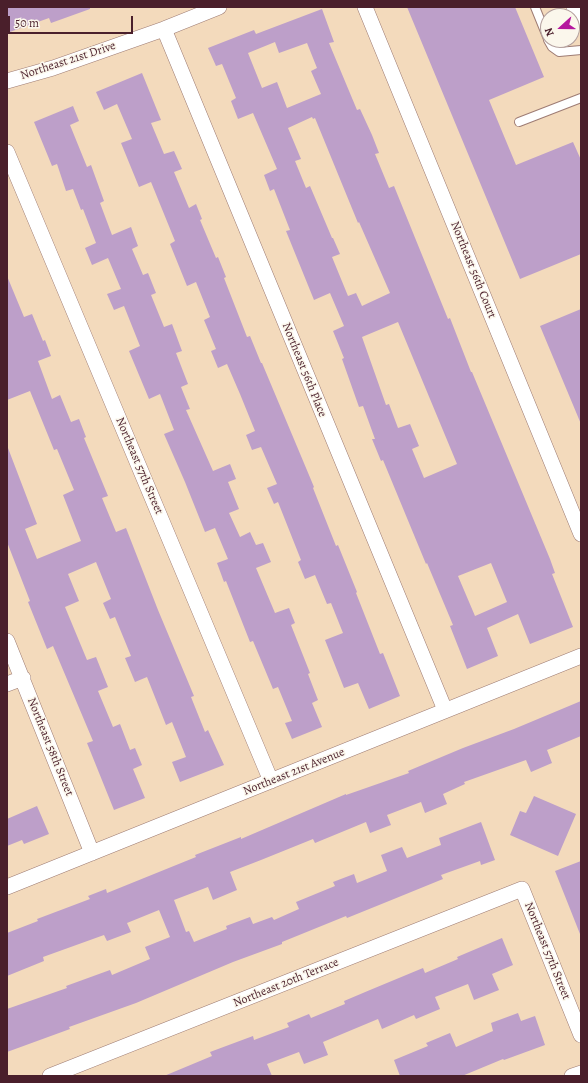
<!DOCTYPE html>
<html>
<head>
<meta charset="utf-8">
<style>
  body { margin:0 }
  #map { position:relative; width:588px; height:1083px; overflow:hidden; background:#f3dabc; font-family:Alegreya,serif }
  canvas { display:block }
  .frame { position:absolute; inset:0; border:8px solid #4a1f2b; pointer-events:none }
  .north { position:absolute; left:540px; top:8px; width:40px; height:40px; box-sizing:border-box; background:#fbf7ec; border:1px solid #b4a19f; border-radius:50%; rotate:249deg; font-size:11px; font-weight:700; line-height:16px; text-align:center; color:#4a1f2b }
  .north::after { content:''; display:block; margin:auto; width:14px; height:18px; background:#b5179e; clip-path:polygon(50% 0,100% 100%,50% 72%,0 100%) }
  .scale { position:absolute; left:8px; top:16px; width:125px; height:18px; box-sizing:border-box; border:2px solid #4a1f2b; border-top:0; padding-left:5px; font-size:12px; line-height:14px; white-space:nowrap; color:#4a1f2b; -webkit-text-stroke:3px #fbf7ec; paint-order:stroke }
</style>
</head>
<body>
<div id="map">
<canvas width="588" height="1083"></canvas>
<div class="frame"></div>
<div class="north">N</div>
<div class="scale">50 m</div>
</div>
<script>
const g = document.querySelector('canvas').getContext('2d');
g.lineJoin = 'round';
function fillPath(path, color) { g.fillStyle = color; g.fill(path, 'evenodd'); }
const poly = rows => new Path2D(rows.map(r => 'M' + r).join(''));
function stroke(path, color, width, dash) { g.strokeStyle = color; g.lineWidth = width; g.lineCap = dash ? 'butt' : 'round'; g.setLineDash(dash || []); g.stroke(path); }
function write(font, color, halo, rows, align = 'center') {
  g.font = font + ' Alegreya,serif'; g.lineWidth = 3; g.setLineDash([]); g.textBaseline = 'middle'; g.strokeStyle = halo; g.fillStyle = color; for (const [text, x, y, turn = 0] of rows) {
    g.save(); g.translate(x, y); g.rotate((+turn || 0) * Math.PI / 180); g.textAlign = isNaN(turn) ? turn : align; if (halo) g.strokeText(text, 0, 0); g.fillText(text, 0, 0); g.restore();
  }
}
const building = poly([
  [7,7,90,7,90,9,51,23,49,18,7,33],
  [407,7,515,7,544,77,489,100,516,165,573,142,581,160,581,254,520,279],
  [322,9,334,42,329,43,357,110,360,109,372,135,379,153,375,154,389,188,394,186,448,319,450,318,471,372,472,372,550,559,555,573,552,574,573,627,530,644,518,614,487,628,498,656,467,669,450,626,453,625,427,563,426,564,383,460,381,461,372,439,375,439,363,406,359,407,342,359,344,358,333,331,344,326,330,293,314,300,286,231,290,230,274,189,270,191,264,175,277,169,253,113,238,119,231,101,236,98,222,64,216,66,208,48,254,30,256,34],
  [275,42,279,53,307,43,317,68,311,71,321,94,287,108,277,82,262,88,248,53],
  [312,117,313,119,315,118,358,223,359,222,390,293,362,306,356,293,348,296,332,257,340,254,333,238,332,238,310,186,306,188,295,161,301,159,288,128],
  [398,322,457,464,424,478,412,449,419,446,410,424,398,428,389,404,386,405,362,337],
  [491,563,507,602,475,616,458,576],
  [142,73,161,120,151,123,164,154,174,151,182,169,174,172,189,208,196,204,202,219,200,220,216,258,218,257,226,277,224,278,247,337,250,336,261,363,262,363,314,487,313,488,336,546,338,545,357,592,356,593,380,654,383,653,400,696,369,709,358,683,344,688,325,640,343,633,331,603,327,604,315,575,305,579,298,562,301,560,278,502,274,504,267,488,277,484,261,447,252,450,246,435,255,431,240,394,227,364,218,368,211,351,216,349,204,320,210,317,196,282,187,286,170,244,175,241,151,182,139,187,121,143,132,139,117,104,104,110,96,92],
  [73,106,79,121,70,125,87,167,91,165,104,201,100,203,112,235,131,227,138,246,132,249,143,275,148,273,156,293,151,295,164,327,172,324,182,351,176,353,188,384,181,387,190,409,186,410,213,471,230,464,236,479,228,482,239,509,229,513,240,537,250,532,256,545,263,543,271,562,256,568,275,613,289,608,295,623,291,625,310,673,308,674,318,700,312,703,322,727,292,739,285,723,292,721,278,687,273,689,253,641,250,642,226,581,224,582,217,563,228,559,215,528,205,532,185,482,164,434,174,430,160,394,149,399,129,351,140,346,124,306,114,310,107,294,121,289,108,258,92,265,85,248,96,243,83,209,81,210,73,189,66,191,57,164,52,166,34,122],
  [7,276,24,317,32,314,43,341,45,340,51,356,38,361,52,399,60,395,71,422,79,419,86,437,84,438,108,496,102,498,116,532,126,528,158,610,194,696,191,697,205,732,208,730,224,765,180,782,172,762,186,757,172,722,166,725,147,677,135,682,125,658,131,656,115,617,110,619,103,603,111,599,96,562,68,574,79,601,65,607,87,660,96,657,108,687,98,691,113,727,120,724,130,750,135,748,142,765,133,769,145,798,114,810,87,743,93,741,53,646,47,649,28,602,30,601,7,542,7,448,8,448,37,524,25,529,37,559,81,541,63,495,74,490,57,449,54,450,30,391,7,400],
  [581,309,581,424,540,326],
  [581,701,581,736,547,750,552,763,531,772,526,760,464,782,465,784,443,794,447,804,425,813,421,802,387,815,391,825,370,833,366,822,315,843,313,839,261,860,230,872,237,890,213,900,208,887,174,900,186,932,189,931,194,942,227,929,226,926,250,917,253,924,272,917,274,920,299,909,296,902,335,886,333,882,354,874,357,883,387,871,381,855,402,847,407,858,441,845,439,838,481,822,495,860,481,865,480,861,441,875,443,879,389,901,347,918,346,916,282,942,282,944,233,962,136,1003,69,1027,70,1029,7,1052,7,1009,67,988,66,986,110,970,112,975,150,959,145,947,170,937,159,910,127,923,131,932,107,941,104,935,43,957,44,961,7,976,7,933,38,921,37,919,90,899,88,896,106,889,107,893,196,857,195,855,241,837,241,839,346,794,346,795,409,773,408,771,463,748,514,729],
  [534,796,576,814,558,856,510,835,520,811,526,813],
  [37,806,49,834,24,844,22,840,7,846,7,819],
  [581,861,581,934,580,934,555,871],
  [502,938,513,965,492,974,499,990,474,1000,468,984,435,997,440,1009,416,1019,414,1015,382,1029,378,1019,323,1042,328,1055,304,1064,299,1052,267,1064,272,1076,164,1076,212,1056,210,1052,253,1036,254,1040,289,1027,287,1023,309,1014,311,1018,345,1004,344,1001,370,990,423,968,425,973,458,959,457,957],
  [518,1013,521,1021,535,1016,545,1045,504,1060,503,1059,462,1076,400,1076,394,1060,428,1046,426,1043,450,1033,456,1047,493,1031,491,1023]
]);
const service = poly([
  [535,7,548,39],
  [548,40,552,47,559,52,581,50],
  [519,122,581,98]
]);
const minor = poly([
  [365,7,581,534],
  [164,29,445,710],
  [7,81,53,68,164,29,219,7],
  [7,152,271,781],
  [7,641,92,853],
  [7,684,23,678],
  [7,887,581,656],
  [50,1076,522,889,581,1035],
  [572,1076,581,1073]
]);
const tertiary = poly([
  [576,7,581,19]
]);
const streetNames = [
  ["Northeast 21st Drive",68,61,-18],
  ["Northeast 56th Court",473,270,68],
  ["Northeast 56th Place",304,370,68],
  ["Northeast 57th Street",139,466,67],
  ["Northeast 58th Street",50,747,68],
  ["Northeast 21st Avenue",294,772,-22],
  ["Northeast 57th Street",547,951,68],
  ["Northeast 20th Terrace",286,983,-22]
];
fillPath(building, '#bd9fc9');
stroke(service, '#9e7c74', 10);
stroke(minor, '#9e7c74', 16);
stroke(tertiary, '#9e7c74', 20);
stroke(service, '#fff', 8);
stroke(minor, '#fff', 15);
stroke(tertiary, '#fff', 19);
write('12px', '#4a1f2b', '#fbf7ec', streetNames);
</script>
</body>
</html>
